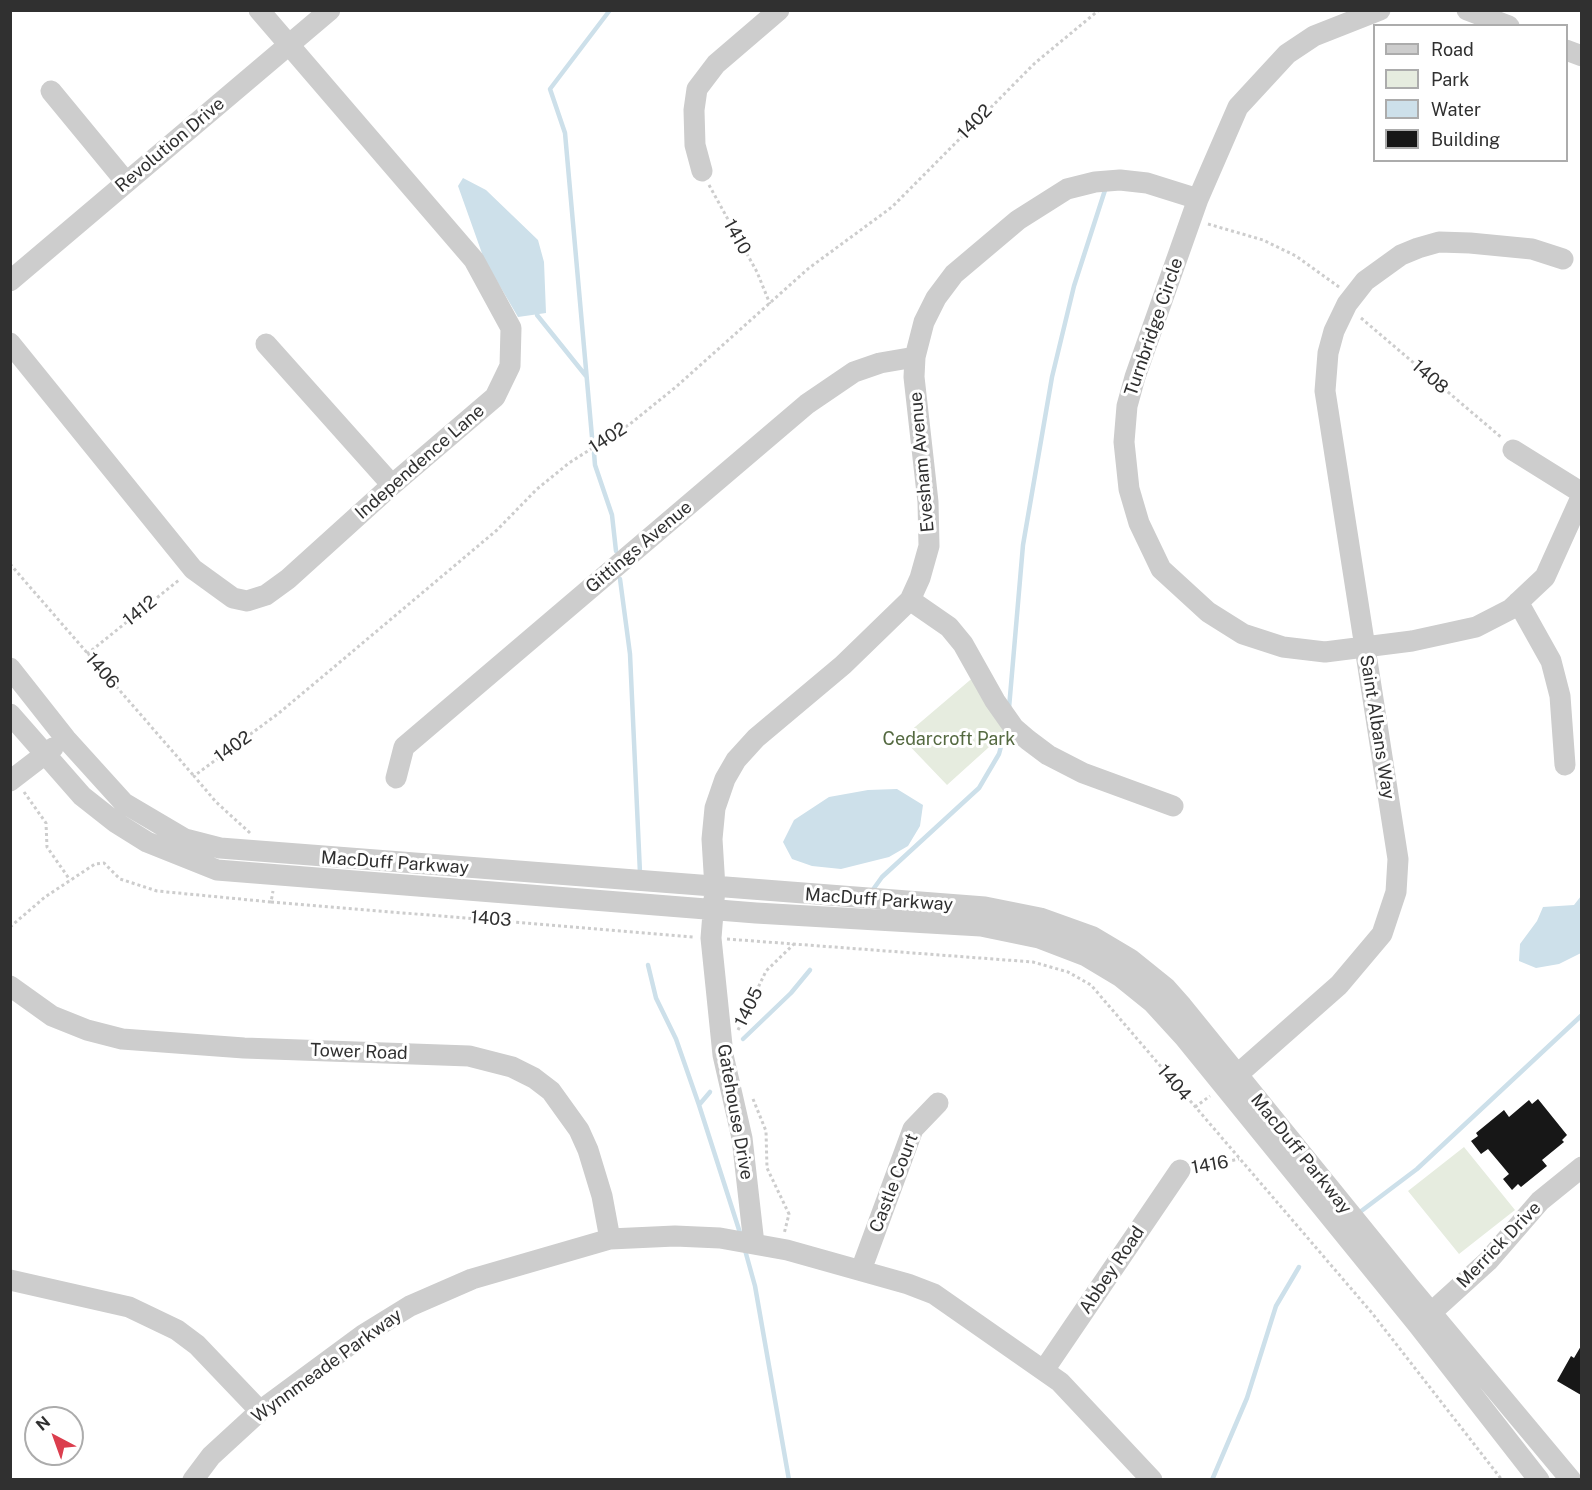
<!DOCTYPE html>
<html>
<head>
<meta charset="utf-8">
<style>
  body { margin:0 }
  #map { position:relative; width:1592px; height:1490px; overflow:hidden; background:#fff; font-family:"Public Sans",sans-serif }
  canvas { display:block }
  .frame { position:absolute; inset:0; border:12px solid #303030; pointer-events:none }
  .legend { position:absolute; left:1373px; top:24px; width:195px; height:138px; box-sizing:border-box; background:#fff; border:2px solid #acacac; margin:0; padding:8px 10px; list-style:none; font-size:18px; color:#303030 }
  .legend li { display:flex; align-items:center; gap:12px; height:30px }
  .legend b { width:30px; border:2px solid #acacac }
  .north { position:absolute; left:24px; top:1406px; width:60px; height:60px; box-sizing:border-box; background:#fff; border:2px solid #acacac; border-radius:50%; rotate:319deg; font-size:16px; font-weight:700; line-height:24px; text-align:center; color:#303030 }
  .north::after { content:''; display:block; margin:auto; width:21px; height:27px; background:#db3e4e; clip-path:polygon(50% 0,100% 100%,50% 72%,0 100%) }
</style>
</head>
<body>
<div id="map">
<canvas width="1592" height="1490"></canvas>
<div class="frame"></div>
<ul class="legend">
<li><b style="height:8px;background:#cdcdcd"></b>Road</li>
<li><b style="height:16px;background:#e6ecdf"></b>Park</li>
<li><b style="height:16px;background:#cde0ea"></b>Water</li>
<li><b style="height:16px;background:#171717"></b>Building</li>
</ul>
<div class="north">N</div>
</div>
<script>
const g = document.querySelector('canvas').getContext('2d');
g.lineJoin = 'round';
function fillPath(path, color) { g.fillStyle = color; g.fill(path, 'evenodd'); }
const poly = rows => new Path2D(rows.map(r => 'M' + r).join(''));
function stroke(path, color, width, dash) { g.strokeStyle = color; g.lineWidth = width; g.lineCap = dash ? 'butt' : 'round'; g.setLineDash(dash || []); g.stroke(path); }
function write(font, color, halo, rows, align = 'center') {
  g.font = font + ' "Public Sans",sans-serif'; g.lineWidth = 6; g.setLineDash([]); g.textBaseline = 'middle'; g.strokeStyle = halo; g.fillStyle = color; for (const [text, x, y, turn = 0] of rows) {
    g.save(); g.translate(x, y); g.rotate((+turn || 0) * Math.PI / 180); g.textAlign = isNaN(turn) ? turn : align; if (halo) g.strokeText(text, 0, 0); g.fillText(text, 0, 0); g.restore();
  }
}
const green = poly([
  [976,675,1009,729,947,785,902,738],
  [1464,1147,1515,1210,1459,1254,1408,1191]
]);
const water = poly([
  [463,178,486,190,538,240,544,262,546,313,518,317,484,259,458,186],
  [897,789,923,805,920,826,908,846,889,857,841,869,812,866,792,859,783,842,794,820,829,797,868,790],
  [1581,896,1581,953,1559,964,1536,968,1519,961,1520,944,1537,921,1543,907,1574,905]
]);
const stream = poly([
  [537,315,586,376],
  [592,437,565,133,550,89,610,10],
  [594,453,595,465,612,515,616,551],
  [620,579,630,654,640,873],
  [1009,708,1023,545,1052,377,1074,286,1106,187],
  [872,891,882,877,979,788,999,754,1006,728],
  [648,965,656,998,676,1039,699,1105,741,1236],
  [743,1039,791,993,810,970],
  [699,1105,710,1092],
  [1360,1212,1417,1169,1582,1015],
  [745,1250,755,1286,789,1480],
  [1212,1480,1247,1398,1276,1306,1299,1267]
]);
const building = poly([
  [1538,1099,1567,1135,1562,1140,1564,1142,1542,1160,1547,1166,1521,1187,1518,1184,1512,1190,1503,1179,1509,1174,1488,1149,1481,1154,1471,1141,1478,1136,1476,1133,1504,1110,1509,1117,1529,1100,1532,1104],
  [1581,1346,1581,1395,1557,1381,1571,1356,1574,1358]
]);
const path = poly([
  [709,185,757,272,770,304],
  [1208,224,1263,240,1296,256,1339,287],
  [1361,318,1502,438],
  [10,564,194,776],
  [87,654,179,580],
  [24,792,46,823,47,847,70,880],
  [250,833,216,802,194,776,279,713,340,662,497,530,537,489,569,463,630,424,677,386,809,268,892,207,1035,63,1099,10],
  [271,902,694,937],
  [10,927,45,897,95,864,104,863,120,879,157,891,271,902,273,891],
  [727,939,1033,962,1068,972,1091,985,1372,1313,1502,1480],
  [738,1030,766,971,794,944],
  [753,1099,766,1131,767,1168,789,1214,784,1234],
  [1195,1107,1210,1096],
  [1197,1168,1239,1159]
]);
const minor = poly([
  [1380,10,1314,36,1287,54,1238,107,1198,199,1135,377,1127,406,1124,442,1129,489,1139,523,1161,569,1208,612,1243,634,1283,647,1325,652,1412,641,1476,627,1511,609,1545,577,1582,495],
  [1467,10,1509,26],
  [1566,50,1582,56],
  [51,91,126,182],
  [702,171,695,145,694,110,697,89,716,64,779,10],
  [10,281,330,10],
  [10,343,193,569,233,598,247,601,266,595,288,579,392,485,495,397,510,366,511,328,474,260,259,10],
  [266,344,392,485],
  [1513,450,1582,493],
  [910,600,949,627,963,644,995,701,1014,728,1028,740,1048,755,1083,773,1173,806],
  [1518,602,1551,661,1560,696,1565,765],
  [10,668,66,739,124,803,185,839,220,848,985,907,1040,918,1093,937,1130,959,1166,988,1182,1006,1409,1286,1571,1480],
  [10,714,82,796,115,822,147,842,217,870,756,913,981,926,1039,938,1086,956,1121,977,1152,1002,1184,1037,1418,1325,1539,1480],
  [396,778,404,747,807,404,854,372,880,363,915,357],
  [10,781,53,748],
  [10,986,52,1016,87,1030,122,1039,244,1048,469,1056,512,1067,534,1078,551,1091,579,1130,588,1150,602,1196,610,1239],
  [1229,1082,1339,985,1382,934,1396,892,1398,859,1325,391,1328,353,1334,331,1347,304,1365,281,1401,255,1418,248,1439,242,1470,243,1532,249,1563,259],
  [754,1244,742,1138,723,1055,711,938,715,888,712,839,715,808,725,779,736,760,756,738,843,665,910,600,920,578,929,546,928,502,914,377,915,357,924,322,936,298,954,274,1018,220,1067,189,1095,182,1120,180,1147,183,1198,199],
  [861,1270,913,1129,938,1103],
  [10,1280,129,1307,177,1330,197,1345,260,1411],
  [1423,1320,1488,1261,1540,1201,1582,1167],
  [1044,1370,1180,1170],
  [193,1480,211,1456,260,1411,363,1335,410,1306,472,1279,610,1239,675,1236,720,1238,787,1250,908,1284,934,1294,1060,1382,1152,1480]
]);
const streetNames = [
  ["1402",975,122,-46],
  ["Revolution Drive",170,145,-40],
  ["1410",737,237,61],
  ["Turnbridge Circle",1154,327,-71],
  ["1408",1430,377,41],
  ["1402",608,438,-33],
  ["Independence Lane",420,462,-41],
  ["Evesham Avenue",922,462,-95],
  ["Gittings Avenue",639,547,-40],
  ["1412",140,611,-39],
  ["1406",102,671,49],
  ["Saint Albans Way",1377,727,81],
  ["1402",233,747,-36],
  ["MacDuff Parkway",395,863,4],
  ["MacDuff Parkway",879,900,4],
  ["1403",491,919,4],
  ["1405",749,1007,-64],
  ["Tower Road",359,1052,2],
  ["1404",1174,1083,49],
  ["Gatehouse Drive",735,1112,80],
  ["MacDuff Parkway",1301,1154,51],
  ["1416",1210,1165,-10],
  ["Castle Court",894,1183,-69],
  ["Merrick Drive",1499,1245,-46],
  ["Abbey Road",1112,1270,-56],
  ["Wynnmeade Parkway",327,1366,-36]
];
const parkNames = [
  ["Cedarcroft Park",949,739]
];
fillPath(green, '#e6ecdf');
fillPath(water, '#cde0ea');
stroke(stream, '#cde0ea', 4.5);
fillPath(building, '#171717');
stroke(path, '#cdcdcd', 3, [3, 3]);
stroke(minor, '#cdcdcd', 21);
write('18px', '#303030', '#fff', streetNames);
write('18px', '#546940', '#fff', parkNames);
</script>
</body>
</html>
